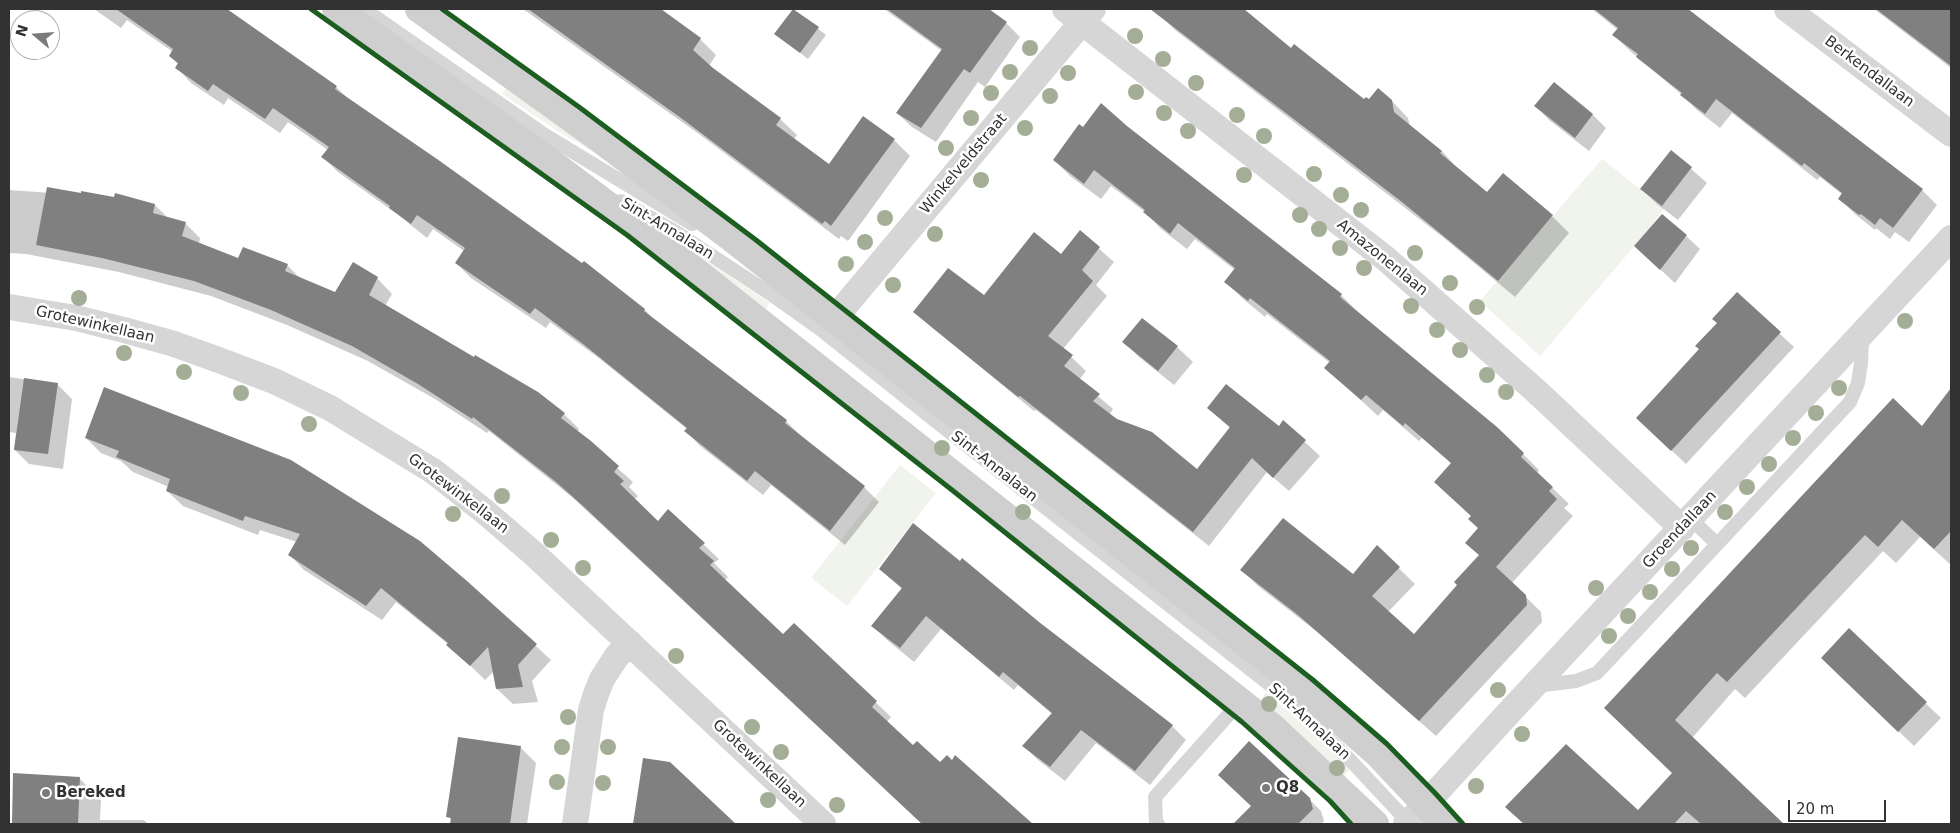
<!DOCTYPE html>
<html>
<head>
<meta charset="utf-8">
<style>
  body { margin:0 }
  #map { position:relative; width:1960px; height:833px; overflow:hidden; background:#fff; font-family:"DejaVu Sans",sans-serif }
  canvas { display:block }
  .frame { position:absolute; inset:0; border:10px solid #323232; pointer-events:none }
  .north { position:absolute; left:10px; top:10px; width:50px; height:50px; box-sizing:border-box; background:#fff; border:1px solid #adadad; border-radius:50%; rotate:288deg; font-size:14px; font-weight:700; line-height:20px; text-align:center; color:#323232 }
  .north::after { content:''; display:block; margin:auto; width:18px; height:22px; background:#7a7a7a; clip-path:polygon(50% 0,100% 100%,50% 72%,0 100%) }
  .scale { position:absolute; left:1788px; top:800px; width:98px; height:22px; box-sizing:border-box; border:2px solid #323232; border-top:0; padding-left:6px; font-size:15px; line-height:18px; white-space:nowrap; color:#323232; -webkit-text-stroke:4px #fff; paint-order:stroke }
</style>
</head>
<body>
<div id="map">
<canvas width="1960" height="833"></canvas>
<div class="frame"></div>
<div class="north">N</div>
<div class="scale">20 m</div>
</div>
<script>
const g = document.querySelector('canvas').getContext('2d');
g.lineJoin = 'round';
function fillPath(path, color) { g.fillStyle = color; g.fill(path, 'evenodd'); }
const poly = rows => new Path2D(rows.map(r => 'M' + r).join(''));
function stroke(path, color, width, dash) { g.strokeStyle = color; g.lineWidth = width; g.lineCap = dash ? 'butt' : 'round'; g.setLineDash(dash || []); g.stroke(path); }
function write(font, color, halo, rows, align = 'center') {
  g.font = font + ' "DejaVu Sans",sans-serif'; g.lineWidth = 5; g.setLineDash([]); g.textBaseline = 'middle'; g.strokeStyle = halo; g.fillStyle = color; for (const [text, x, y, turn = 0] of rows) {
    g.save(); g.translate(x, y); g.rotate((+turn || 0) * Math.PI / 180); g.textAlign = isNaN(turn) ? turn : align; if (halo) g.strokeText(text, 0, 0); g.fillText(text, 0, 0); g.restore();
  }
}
const green = poly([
  [509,84,645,182,558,131,502,94],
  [1602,159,1664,208,1650,228,1540,356,1480,301],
  [658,231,716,267,770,303,763,313],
  [900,465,936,493,847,606,811,578],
  [1266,693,1314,733,1350,770,1341,778,1257,704]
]);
const shadow = poly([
  [94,9,226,9,336,87,352,102,583,265,584,262,645,310,658,324,786,421,801,436,864,487,879,502,845,545,771,485,763,495,700,446,686,431,687,429,600,359,550,322,546,328,471,278,456,263,464,251,433,229,427,238,397,214,338,172,323,157,328,150,288,122,280,133,228,98,224,105,191,83,177,68,179,65,170,56,173,52,127,20,121,28],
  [523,9,626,9,633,14,638,9,653,9,700,39,716,55,709,66,780,119,797,135,794,139,829,165,894,140,910,156,848,241,841,236,839,239,699,134],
  [884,9,987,9,1006,23,1020,37,985,87,978,82,936,142,912,127,897,113,942,51],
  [1162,9,1241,9,1291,50,1365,100,1391,100,1408,118,1410,126,1442,151,1458,169,1488,193,1503,175,1552,216,1569,233,1515,297,1444,238,1175,30,1158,13],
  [1592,9,1687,9,1922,190,1937,205,1909,242,1895,232,1890,239,1876,228,1875,230,1855,214,1840,199,1843,195,1820,177,1817,180,1732,113,1720,128,1697,110,1682,95,1629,50,1614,35,1618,30],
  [1874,9,1951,9,1951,68],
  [794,10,826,35,808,59,776,34],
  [1536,106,1592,114,1606,128,1589,151,1549,120],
  [1126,127,1341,295,1358,312,1523,454,1539,470,1537,473,1569,504,1564,508,1573,516,1512,583,1541,612,1542,622,1436,736,1316,631,1258,586,1242,570,1353,576,1377,547,1415,584,1388,612,1414,635,1458,585,1480,556,1480,529,1472,517,1452,464,1422,438,1419,441,1383,410,1378,416,1326,368,1330,363,1267,314,1265,317,1242,298,1226,282,1235,270,1195,239,1187,249,1161,229,1145,212,1111,186,1101,199,1070,176,1054,160,1083,129],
  [1671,151,1707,183,1678,220,1657,204,1642,189],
  [9,190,81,195,155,205,169,219,185,223,200,238,199,244,239,260,287,265,300,278,336,294,353,263,377,278,392,294,385,306,564,414,579,429,577,432,633,482,629,487,638,496,634,500,658,522,668,511,719,559,714,563,728,577,725,580,783,636,794,624,891,717,887,722,913,747,1030,824,922,824,572,497,489,431,487,433,435,399,368,361,287,325,211,296,119,272,26,254,9,253],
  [1080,232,1114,262,1096,285,1107,296,1063,349,1086,371,1079,380,1113,409,1109,415,1198,471,1230,428,1208,408,1279,428,1283,422,1320,456,1289,491,1267,472,1209,546,1036,410,1034,411,930,326,915,311,984,297,1061,256],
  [1686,236,1700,249,1675,283,1650,260],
  [1737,294,1794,347,1686,464,1652,432,1700,349],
  [1142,319,1177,347,1193,362,1174,385,1139,357,1124,342],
  [9,377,57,384,72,399,63,469,29,464,14,449,16,433,9,432],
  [1943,401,1951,408,1951,565,1920,537,1896,563,1883,551,1745,698,1735,689,1692,738,1783,824,1524,824,1507,807,1638,812,1674,774,1623,725,1922,427],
  [86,438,467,582,551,660,532,681,538,702,513,704,497,689,494,671,485,680,448,644,396,602,382,620,304,570,289,554,297,542,260,530,258,535,183,506,167,491,169,487,133,472,121,461,101,453],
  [880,569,1038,623,1172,726,1186,740,1150,785,1096,743,1065,781,1038,760,1024,746,1052,714,1018,685,1014,690,941,629,914,662,887,640,873,626,902,589],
  [1849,630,1941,718,1914,746,1838,673],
  [521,748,536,763,527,824,451,824,452,821,448,816],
  [644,760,669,763,734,824,635,824],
  [14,775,79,778,101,800,100,820,144,820,148,824,13,824],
  [1309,799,1321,811,1324,821,1321,824,1235,824,1252,806]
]);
const building = poly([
  [116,9,227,9,337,86,335,89,437,159,582,263,584,261,645,309,644,311,787,420,785,423,865,486,830,531,755,471,747,481,684,431,687,428,583,344,535,308,530,314,455,263,465,248,417,215,411,224,389,208,390,206,321,157,329,147,273,108,265,119,213,84,208,91,175,68,178,63,169,56,173,49],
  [528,9,661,9,701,38,693,50,713,68,781,118,776,125,829,164,863,116,895,139,831,226,825,221,822,224,681,118],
  [793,9,819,27,800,53,774,34],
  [887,9,989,9,1007,22,970,73,964,69,921,128,896,113,942,49],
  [1150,9,1244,9,1291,48,1294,44,1364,99,1366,97,1369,99,1378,88,1392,100,1394,112,1442,151,1440,153,1487,192,1503,173,1553,215,1498,281,1402,202],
  [1594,9,1688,9,1923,189,1893,228,1880,218,1875,225,1861,214,1859,215,1838,199,1842,193,1804,163,1802,166,1716,99,1705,114,1680,95,1682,93,1636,57,1638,54,1612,35,1618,28],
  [1876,9,1951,9,1951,66],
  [1554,82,1593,114,1575,138,1534,106],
  [1101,103,1127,126,1342,294,1340,297,1497,427,1524,453,1521,457,1553,487,1549,491,1557,499,1496,567,1526,595,1527,605,1419,721,1298,615,1240,570,1283,518,1353,574,1377,545,1400,567,1372,596,1414,634,1457,585,1454,582,1479,555,1465,543,1478,528,1468,519,1471,516,1434,482,1451,463,1405,423,1403,426,1366,395,1361,400,1324,368,1330,361,1250,298,1248,301,1224,282,1235,268,1178,223,1170,234,1143,212,1145,210,1094,170,1084,184,1053,160,1079,124,1083,127],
  [1671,150,1692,167,1662,206,1640,189],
  [47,187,81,193,81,191,114,197,115,193,155,204,153,213,186,222,182,236,238,258,243,247,288,264,285,271,335,292,353,262,378,277,369,295,474,357,475,355,538,392,565,413,561,418,591,441,619,466,614,472,624,481,620,484,658,521,668,509,705,543,699,548,714,561,710,565,783,634,794,623,877,701,872,707,913,745,917,741,940,762,947,755,952,760,955,755,1033,824,922,824,583,506,556,482,473,417,472,419,418,384,352,346,271,310,194,281,102,258,36,245],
  [1662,214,1687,235,1660,270,1634,246],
  [1080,230,1100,247,1082,270,1093,281,1048,336,1073,355,1064,366,1100,394,1093,401,1117,419,1152,432,1197,469,1230,427,1207,408,1226,384,1279,426,1283,420,1306,440,1273,478,1252,458,1193,532,1020,396,1018,397,913,312,948,268,984,295,1034,232,1061,254],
  [1737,292,1781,332,1671,451,1636,418,1699,349,1695,346,1717,323,1712,319],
  [1142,318,1178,346,1158,371,1122,342],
  [24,378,58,383,48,454,14,450],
  [104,387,291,460,420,541,467,581,537,644,518,665,523,687,496,689,488,647,470,666,446,645,448,643,381,588,366,606,288,555,300,534,245,516,243,521,166,491,170,479,116,457,119,451,85,438],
  [1951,388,1951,531,1934,549,1902,520,1878,547,1865,535,1727,682,1717,673,1675,720,1784,824,1701,824,1686,811,1674,824,1524,824,1505,807,1566,744,1638,810,1672,773,1604,708,1893,398,1922,426],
  [913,523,960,561,962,558,1039,622,1173,725,1135,771,1081,730,1050,767,1022,746,1052,713,1003,672,999,677,926,616,900,648,871,626,902,588,879,569],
  [1849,628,1927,702,1898,732,1821,658],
  [458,737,521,746,510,824,450,824,451,818,446,817],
  [1249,741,1310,798,1313,809,1298,824,1233,824,1251,806,1218,775],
  [643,758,670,762,736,824,633,824],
  [13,773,80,777,78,824,12,824]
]);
const service = poly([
  [364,9,545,135,692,224],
  [621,201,673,230,775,297,820,329,928,415,1293,703,1352,762,1410,824],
  [1691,519,1717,544],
  [1536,686,1576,681,1597,673,1850,402,1858,383,1861,363,1862,337],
  [1158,824,1156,822,1155,797,1240,702]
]);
const minor = poly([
  [1065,9,1385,258,1536,391,1682,528],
  [1787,9,1951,134],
  [9,307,76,318,124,330,171,343,216,359,274,381,330,408,433,471,484,511,534,554,823,824],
  [834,319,1093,9],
  [1411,820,1503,719,1951,238],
  [575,824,591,710,596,694,602,679,617,656,630,643]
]);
const tertiary = poly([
  [1407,824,1409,822]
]);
const secondary = poly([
  [336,9,542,156,690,267,1271,726,1375,824],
  [419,9,593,134,729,236,1304,689,1377,753,1444,824]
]);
const cycleway = poly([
  [311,9,627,235,952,490,1242,722,1330,801,1351,824],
  [442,9,579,107,756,240,1313,680,1387,744,1435,793,1463,824]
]);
const trees = [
  [1135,36],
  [1030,48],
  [1163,59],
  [1010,72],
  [1068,73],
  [1196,83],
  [1136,92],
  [991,93],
  [1050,96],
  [1164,113],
  [1237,115],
  [971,118],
  [1025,128],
  [1188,131],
  [1264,136],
  [946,148],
  [1314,174],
  [1244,175],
  [981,180],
  [1341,195],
  [1361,210],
  [1300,215],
  [885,218],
  [1319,229],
  [935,234],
  [865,242],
  [1340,248],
  [1415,253],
  [846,264],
  [1364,268],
  [1450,283],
  [893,285],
  [79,298],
  [1411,306],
  [1477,307],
  [1905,321],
  [1437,330],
  [1460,350],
  [124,353],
  [184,372],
  [1487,375],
  [1839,388],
  [1506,392],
  [241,393],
  [1816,413],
  [309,424],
  [1793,438],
  [942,448],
  [1769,464],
  [1747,487],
  [502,496],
  [1023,512],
  [1725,512],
  [453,514],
  [551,540],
  [1691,548],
  [583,568],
  [1672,569],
  [1596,588],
  [1650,592],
  [1628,616],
  [1609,636],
  [676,656],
  [1498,690],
  [1269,704],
  [568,717],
  [752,727],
  [1522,734],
  [562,747],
  [608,747],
  [781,752],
  [1337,768],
  [557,782],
  [603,783],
  [1476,786],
  [768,800],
  [837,805]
];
const markers = [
  [1266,788,5,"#7a7a7a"],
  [46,793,5,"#7a7a7a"]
];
const streetNames = [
  ["Berkendallaan",1869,72,37],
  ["Winkelveldstraat",964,164,-50],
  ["Sint-Annalaan",667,229,31],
  ["Amazonenlaan",1382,258,39],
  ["Grotewinkellaan",95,325,13],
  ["Sint-Annalaan",994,467,38],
  ["Grotewinkellaan",458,494,37],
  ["Groendallaan",1680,530,-47],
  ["Sint-Annalaan",1309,722,43],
  ["Grotewinkellaan",759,764,43]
];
const poiNames = [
  ["Q8",1276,788],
  ["Bereked",56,793]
];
fillPath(green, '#f1f3ed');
fillPath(shadow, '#0003');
fillPath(building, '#808080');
stroke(service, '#d6d6d6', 14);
stroke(minor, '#d6d6d6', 26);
stroke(tertiary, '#d6d6d6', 28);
stroke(secondary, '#cfcfcf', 28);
stroke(cycleway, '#1b5e20', 5);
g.fillStyle = '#a4ae96';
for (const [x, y] of trees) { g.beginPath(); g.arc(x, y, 8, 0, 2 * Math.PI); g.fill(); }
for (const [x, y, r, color] of markers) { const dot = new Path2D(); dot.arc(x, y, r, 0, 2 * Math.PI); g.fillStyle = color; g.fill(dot); stroke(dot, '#fff', 2); }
write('15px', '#323232', '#fff', streetNames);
write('bold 15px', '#323232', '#fff', poiNames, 'left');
</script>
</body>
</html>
